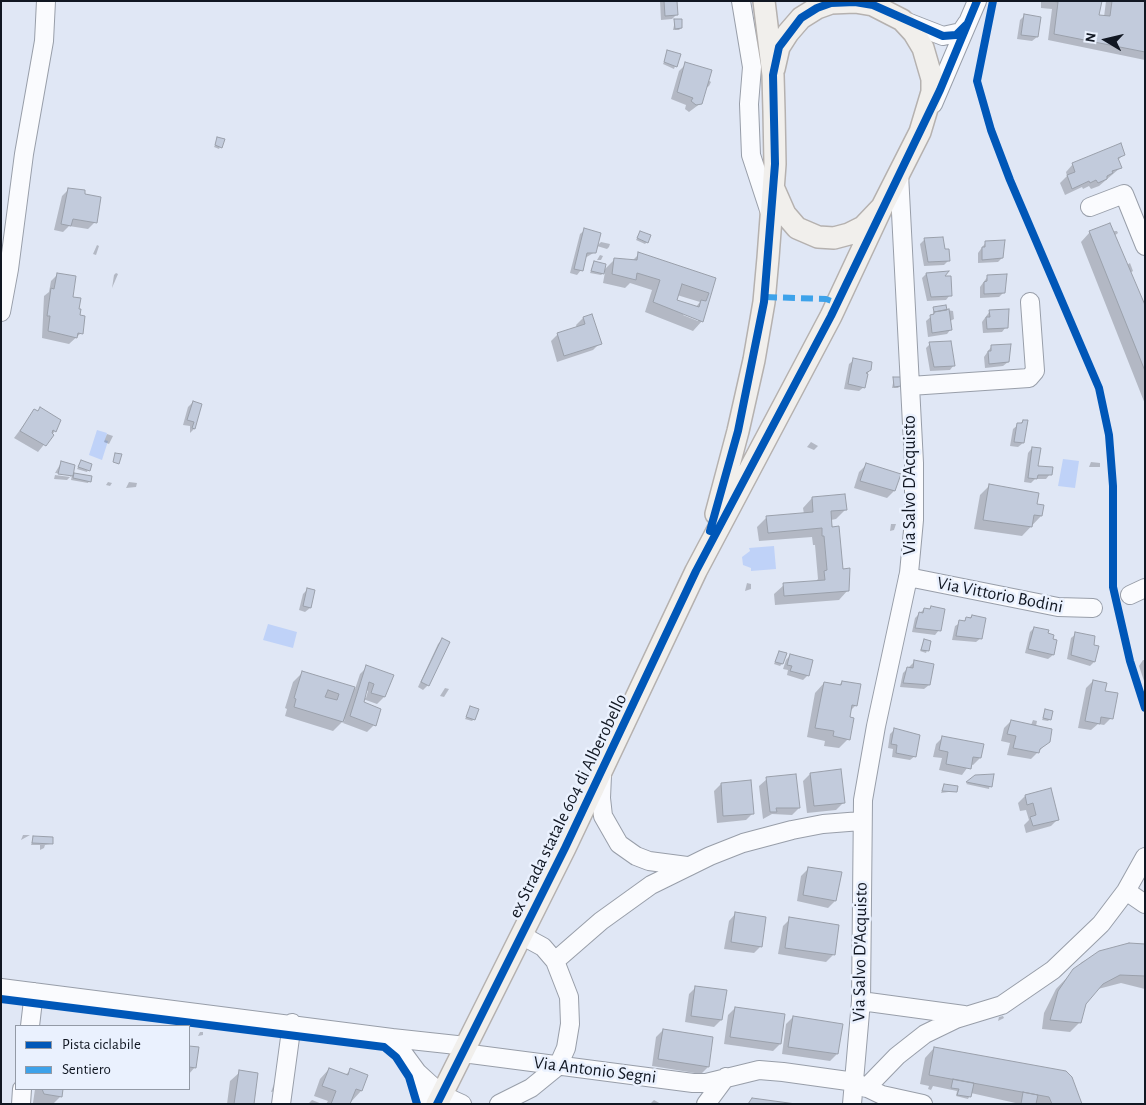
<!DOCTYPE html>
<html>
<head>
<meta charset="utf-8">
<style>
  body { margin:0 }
  #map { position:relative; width:1146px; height:1105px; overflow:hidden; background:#e0e7f5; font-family:"Alegreya Sans",sans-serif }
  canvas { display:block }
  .frame { position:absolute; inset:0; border:2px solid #111722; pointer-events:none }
  .legend { position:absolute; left:15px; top:1025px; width:175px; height:65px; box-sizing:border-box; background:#eaf1fe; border:1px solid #939aa6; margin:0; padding:6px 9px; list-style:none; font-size:15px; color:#111722 }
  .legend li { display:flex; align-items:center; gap:10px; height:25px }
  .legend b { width:25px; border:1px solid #939aa6 }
  .north { position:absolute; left:1081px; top:15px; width:50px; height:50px; -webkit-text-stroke:4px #eaf1fe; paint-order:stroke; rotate:279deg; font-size:14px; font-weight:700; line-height:20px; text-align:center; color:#111722 }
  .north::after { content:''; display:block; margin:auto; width:18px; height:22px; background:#111722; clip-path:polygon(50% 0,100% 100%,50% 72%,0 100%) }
</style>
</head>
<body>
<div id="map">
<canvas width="1146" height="1105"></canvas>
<div class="frame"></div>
<ul class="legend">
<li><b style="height:6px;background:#0057b8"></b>Pista ciclabile</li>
<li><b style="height:6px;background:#3da2ea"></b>Sentiero</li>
</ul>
<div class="north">N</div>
</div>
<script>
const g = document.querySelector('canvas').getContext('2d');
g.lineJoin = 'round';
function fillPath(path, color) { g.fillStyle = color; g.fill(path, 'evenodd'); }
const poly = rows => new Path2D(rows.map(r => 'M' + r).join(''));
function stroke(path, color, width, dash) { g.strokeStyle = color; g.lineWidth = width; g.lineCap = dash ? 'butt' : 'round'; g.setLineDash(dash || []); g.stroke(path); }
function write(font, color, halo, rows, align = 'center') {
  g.font = font + ' "Alegreya Sans",sans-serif'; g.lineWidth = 5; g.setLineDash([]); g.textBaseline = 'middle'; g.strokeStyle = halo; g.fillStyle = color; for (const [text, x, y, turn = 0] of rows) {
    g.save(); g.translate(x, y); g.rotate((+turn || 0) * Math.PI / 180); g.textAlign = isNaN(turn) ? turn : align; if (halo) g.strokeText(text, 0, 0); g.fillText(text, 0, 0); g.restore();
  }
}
const water = poly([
  [97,430,107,433,105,440,108,441,102,460,89,455],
  [1063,459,1079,461,1075,488,1058,486],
  [774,546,776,569,751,571,751,568,743,565,742,557,750,551,749,548],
  [268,624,297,632,293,648,263,640]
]);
const shadow = poly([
  [660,1,676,1,677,14,672,19,661,20],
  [1041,1,1100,1,1098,16,1104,17,1106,1,1145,1,1145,60,1048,40,1052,9,1041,8],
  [1024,16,1037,37,1032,41,1017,39,1020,20],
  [675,21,681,28,679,30,673,30],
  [668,52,679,55,674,69,663,64],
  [686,64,711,82,709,86,706,88,701,103,689,112,685,109,686,105,671,99,679,71],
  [218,138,223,140,219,149,214,147],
  [1124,154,1118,160,1120,168,1099,186,1091,189,1089,186,1083,189,1082,187,1065,195,1060,183,1067,176,1066,172,1073,164],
  [69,189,83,195,95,222,88,229,69,226,63,232,54,230,62,196],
  [585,230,595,252,585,258,581,270,577,275,570,273,580,234],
  [1117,231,1118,233,1114,236,1127,265,1130,263,1133,271,1130,273,1145,309,1145,404,1081,242,1090,232],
  [640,232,647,242,645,244,636,240],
  [925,239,948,261,944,265,924,266,920,244],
  [601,242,610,244,609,247,607,249,597,246],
  [986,242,1002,258,998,262,978,263,978,253],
  [97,245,99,246,96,255,93,254],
  [639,254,714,279,702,321,693,331,645,312,652,290,630,283,625,288,603,283,605,272,601,275,590,273,594,263,604,270,615,259,632,261],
  [677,295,700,302,695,308,675,301],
  [684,313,698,319,698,321,683,315],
  [600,255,603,256,601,260,597,260],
  [116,273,118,274,112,288,114,275],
  [944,273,950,295,946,300,927,301,922,278,926,274],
  [58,274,77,310,81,333,69,344,42,338,44,296,49,292,51,281],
  [988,276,1004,292,999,297,980,298,980,287],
  [934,308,953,311,954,319,950,321,951,329,947,334,928,337,926,321,933,315],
  [990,311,1006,327,1002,332,983,333,982,322],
  [583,318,600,343,593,350,557,362,551,341,558,334,577,328,576,325],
  [930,344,954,365,950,370,930,371,926,348],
  [991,347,1008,362,1003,366,985,368,984,357],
  [854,360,871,363,864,387,859,391,844,389,849,364],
  [894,378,900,386,898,388,892,388],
  [193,402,201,405,194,429,190,433,190,426,183,425,188,407],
  [35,410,55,431,38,452,14,438],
  [1023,421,1023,443,1018,447,1010,446,1013,429],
  [107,434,113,436,109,444,104,442],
  [811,442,818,446,814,450,807,447],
  [1032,448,1037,467,1050,474,1046,479,1035,479,1031,483,1024,482,1028,453],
  [81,461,90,465,87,472,77,469],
  [1091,462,1100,463,1100,467,1089,467],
  [61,463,72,474,90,477,89,481,88,483,71,480,72,475,67,480,54,479,55,475,70,477,70,474,55,473],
  [866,465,894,491,887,498,854,488,859,472],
  [108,482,112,483,110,486,106,485],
  [129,482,137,483,136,487,126,488],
  [989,486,1035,505,1041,516,1022,536,974,529,980,495],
  [812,498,845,510,836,519,831,520,848,590,839,600,775,605,774,594,784,585,815,582,818,579,815,545,813,545,812,537,759,541,757,527,767,517,804,514,803,508],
  [891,524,896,524,894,530,890,531],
  [747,583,751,584,751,589,745,591],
  [307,590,310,608,305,612,299,610,303,594],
  [931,608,939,630,935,635,912,632,915,618,924,609,929,610],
  [972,616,981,638,976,642,952,640,955,626],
  [1034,628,1053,655,1048,659,1025,653,1030,632],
  [1076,634,1092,646,1094,662,1090,666,1067,659,1071,638],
  [442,640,428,685,423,690,418,687,438,644],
  [924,641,930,642,926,653,920,651],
  [779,652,782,664,780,666,774,664],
  [790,655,808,675,803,680,787,675,788,670,783,669,786,660],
  [1143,660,1145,660,1145,684,1139,666],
  [915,661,929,685,924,689,900,687,903,673],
  [367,667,392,676,384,697,377,704,363,699,362,703,380,709,374,725,367,732,343,723,345,719,333,731,285,716,287,709,285,708,293,682,303,672,355,689,360,674],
  [366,690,368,691,366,698,364,697],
  [1093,681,1104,692,1111,718,1104,725,1098,724,1091,730,1078,728,1086,688],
  [842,682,856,705,849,712,848,739,839,748,824,746,825,741,807,737,815,693,824,683,838,686],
  [445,688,449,689,444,697,440,696],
  [471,707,474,719,472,721,465,719],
  [1045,711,1050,719,1048,721,1042,720],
  [1033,720,1037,721,1036,726,1048,742,1031,759,1007,755,1010,743,1001,741,1004,728,1011,721,1031,725],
  [895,729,915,756,910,760,892,757,893,749,888,748,890,734],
  [943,737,980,758,973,765,970,764,962,775,939,770,942,758,933,757,936,744],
  [810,774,843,803,836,810,807,813,803,781],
  [992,775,989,789,966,784,976,777],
  [767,779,799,808,792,815,772,814,763,819,759,786],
  [721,784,753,813,746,820,717,823,714,791],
  [944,785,956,791,941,793],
  [1025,796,1058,819,1051,826,1026,833,1024,825,1029,820,1026,810,1020,811,1018,803],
  [23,835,30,835,21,840],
  [33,838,51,844,45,845,44,848,40,850,40,845,31,845],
  [808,869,835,901,828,908,797,901,801,876],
  [736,913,761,946,754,953,724,949,729,921],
  [790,919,833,955,826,962,778,954,783,926],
  [1145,946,1145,989,1121,983,1098,989,1089,997,1082,1011,1080,1022,1070,1032,1042,1029,1044,1013,1056,989,1082,962,1108,949],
  [696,987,721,1020,714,1027,685,1022,689,994],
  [735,1008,784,1015,780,1044,773,1051,724,1044,728,1015],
  [1003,1016,1004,1018,998,1021,999,1017],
  [793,1017,837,1054,830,1061,782,1054,786,1024],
  [663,1030,708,1067,701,1074,652,1066,656,1037],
  [200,1032,203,1032,203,1035,198,1036],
  [189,1047,197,1049,195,1067,189,1074],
  [934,1048,1081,1104,1020,1104,971,1093,968,1099,956,1096,957,1091,933,1086,931,1090,928,1089,929,1086,920,1084,925,1058],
  [329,1069,345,1075,351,1070,361,1091,349,1104,326,1104,328,1101,314,1096,320,1079],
  [240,1072,253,1104,227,1104,230,1081],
  [274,1084,276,1084,275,1091,271,1092],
  [35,1089,62,1089,61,1096,53,1104,33,1103],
  [312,1100,322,1104,308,1104],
  [654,1100,661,1104,650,1104]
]);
const building = poly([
  [664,1,677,1,678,15,665,16,664,1],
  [1050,1,1102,1,1099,15,1110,16,1112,1,1145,1,1145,52,1054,34,1058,2,1050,1],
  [1024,14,1041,17,1038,37,1021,35,1024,14],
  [674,19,682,19,682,28,675,29,674,19],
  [667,50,681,54,677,67,664,62,667,50],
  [685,62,712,70,702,104,696,105,691,101,693,98,677,92,685,62],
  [217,137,225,139,222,148,215,145,217,137],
  [1121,143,1125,155,1118,158,1122,168,1112,171,1113,173,1107,176,1107,179,1098,183,1096,180,1090,183,1089,181,1072,189,1067,175,1075,172,1072,163,1121,143],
  [68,188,85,190,85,194,101,197,97,223,73,219,71,226,61,224,68,188],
  [1110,223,1145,305,1145,371,1089,231,1110,223],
  [584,228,601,233,596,253,587,253,583,271,574,269,584,228],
  [640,231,651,235,648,243,637,238,640,231],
  [943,237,945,249,949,249,950,261,928,262,924,238,943,237],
  [1005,240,1003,258,982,260,982,247,985,247,985,241,1005,240],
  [638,252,716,278,703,322,653,302,660,280,637,273,636,280,612,274,614,258,637,260,638,252],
  [682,284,709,293,706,301,701,300,699,307,677,300,682,284],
  [594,261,606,264,604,274,591,271,594,261],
  [949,271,945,276,951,276,952,296,931,297,926,273,949,271],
  [57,273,76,276,73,297,81,298,79,309,81,309,80,315,85,316,83,334,78,333,77,338,48,331,50,316,47,316,51,288,54,289,57,273],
  [1007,274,1005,293,984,294,984,282,987,281,987,275,1007,274],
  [946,305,947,310,934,312,933,307,946,305],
  [949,309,952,330,932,333,930,315,934,314,934,312,949,309],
  [1009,309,1008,328,987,329,986,317,990,317,989,310,1009,309],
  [592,314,602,344,564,356,557,333,585,324,583,317,592,314],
  [951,341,955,366,934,367,929,342,951,341],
  [1011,344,1009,362,989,364,988,351,991,351,991,345,1011,344],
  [853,358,872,362,871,370,866,373,868,374,865,388,848,384,853,358],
  [893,377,901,377,901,386,894,387,893,377],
  [193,401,202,404,195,429,192,428,194,422,187,420,193,401],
  [40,407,61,420,56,432,53,430,52,433,54,435,46,446,20,431,34,409,38,411,40,407],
  [1023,420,1028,420,1024,443,1014,442,1017,423,1022,423,1023,420],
  [1032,447,1041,448,1038,466,1053,467,1052,475,1038,475,1037,479,1028,478,1032,447],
  [115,453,122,454,119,464,113,462,115,453],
  [81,460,92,464,90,471,78,467,81,460],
  [61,461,75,465,73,476,58,474,61,461],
  [866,463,901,474,895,491,860,481,866,463],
  [74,473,92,476,91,482,73,478,74,473],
  [989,484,1039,493,1037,504,1044,505,1042,516,1034,515,1032,527,983,520,989,484],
  [845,494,847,510,831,511,832,527,839,526,843,569,850,568,849,591,784,596,783,583,825,580,824,571,827,570,824,536,822,536,822,528,768,533,766,516,813,512,812,497,845,494],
  [307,588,315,590,311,608,303,606,307,588],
  [931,606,945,609,941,631,915,628,919,612,923,613,924,608,930,609,931,606],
  [972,615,986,618,982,639,956,636,959,620,965,621,966,617,971,618,972,615],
  [1034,627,1049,630,1048,633,1054,635,1053,639,1057,640,1054,655,1028,649,1034,627],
  [1075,632,1095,636,1094,645,1099,646,1095,662,1071,655,1075,632],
  [442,638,450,642,429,686,421,682,442,638],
  [924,639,931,641,929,651,921,650,924,639],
  [779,651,787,653,783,664,775,662,779,651],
  [790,654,813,660,809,676,790,671,792,666,787,665,790,654],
  [914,660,934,664,930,685,903,683,907,667,913,668,914,660],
  [366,665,394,675,385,697,371,693,374,684,369,682,364,702,381,709,376,726,350,716,366,665],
  [302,671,355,687,343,722,294,707,296,699,294,698,302,671],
  [328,690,339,694,337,700,325,697,328,690],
  [1093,680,1107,683,1105,691,1118,693,1113,719,1101,717,1100,724,1085,721,1093,680],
  [842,681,861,684,857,706,852,705,850,717,854,718,850,740,833,736,834,731,815,728,824,682,841,685,842,681],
  [470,706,479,709,475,720,466,717,470,706],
  [1045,709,1053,711,1051,720,1043,718,1045,709],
  [1011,720,1052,729,1050,742,1040,749,1039,753,1013,748,1016,736,1007,734,1011,720],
  [894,728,920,735,916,757,896,753,897,745,891,744,894,728],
  [942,736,984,744,981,758,973,757,971,769,946,764,948,752,939,750,942,736],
  [841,769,845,803,814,806,810,773,841,769],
  [796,774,800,808,776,808,777,812,770,812,766,777,796,774],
  [994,774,992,787,966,782,975,775,994,774],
  [751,780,754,814,723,816,721,783,751,780],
  [944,784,958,786,957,792,942,791,944,784],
  [1051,788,1059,820,1033,826,1030,817,1036,815,1033,803,1027,805,1025,795,1051,788],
  [33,836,53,837,53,844,32,843,33,836],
  [808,867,842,872,836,901,803,895,808,867],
  [735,912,766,917,762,947,731,942,735,912],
  [789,917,839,925,835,955,785,948,789,917],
  [1129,943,1145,944,1145,976,1120,975,1103,984,1086,1004,1081,1023,1050,1020,1058,991,1073,969,1099,951,1129,943],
  [695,986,727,990,722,1020,691,1016,695,986],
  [735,1007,785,1014,781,1044,730,1037,735,1007],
  [793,1016,843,1024,838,1054,788,1047,793,1016],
  [663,1029,713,1037,709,1067,658,1059,663,1029],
  [189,1046,199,1047,196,1068,189,1067,189,1046],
  [934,1047,1066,1071,1072,1077,1082,1104,1052,1104,1049,1097,929,1075,934,1047],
  [329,1068,348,1075,350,1068,368,1075,362,1091,356,1089,350,1104,331,1104,336,1091,322,1086,329,1068],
  [239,1070,258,1073,254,1104,234,1104,239,1070],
  [953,1079,974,1083,971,1097,957,1095,959,1089,951,1088,953,1079],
  [42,1089,63,1089,62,1097,44,1094,42,1089],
  [1023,1092,1038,1095,1036,1104,1021,1104,1023,1092],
  [752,1098,796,1104,748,1104,752,1098]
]);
const minor = poly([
  [741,1,752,67,749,104,751,155,770,213],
  [902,20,943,36,961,32,967,23],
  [933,104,977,1],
  [1090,207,1124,194,1145,246],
  [1,312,9,269,24,154,44,41,46,1],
  [910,386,1029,378,1035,371,1030,302],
  [908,577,1058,607,1093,608],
  [1130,595,1145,588],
  [602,775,601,798,603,816,619,844,636,856,649,861,687,866],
  [1126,891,1145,904],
  [555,961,601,921,651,885,710,856,743,843,792,830,823,824,861,821],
  [1,988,392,1038],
  [861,1001,964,1015],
  [30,1026,34,992],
  [463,1053,693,1083,706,1083,759,1070,783,1072,855,1082,882,1095,923,1104],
  [418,1074,426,1104],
  [866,1088,897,1056,925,1034,956,1019,1002,1005,1053,970,1101,924,1126,891,1145,857],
  [21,1104,22,1089],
  [281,1104,292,1023],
  [462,1104,442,1095,430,1084,417,1072,392,1038,466,1046],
  [499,1104,531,1088,558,1066,566,1048,570,1024,569,997,555,961,543,947,521,935],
  [706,1104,726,1077],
  [852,1104,861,1001,863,800,876,726,909,573,914,520,914,463,899,174]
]);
const major = poly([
  [774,69,779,47,788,33,801,18,817,8,831,3,855,2,873,5],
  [774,189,785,214,797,228,818,237,834,238,849,234,863,227,882,207,920,132,932,92,932,79,923,48,914,33,902,20,865,1],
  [716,514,738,431,754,360,764,302,768,258,775,164,774,111,773,75,764,1],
  [437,1104,565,848,696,571,831,316,882,207]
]);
const quiet = poly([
  [765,297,826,299,837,303]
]);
const cycleway = poly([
  [993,1,977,81,991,130,1010,180,1099,388,1109,435,1113,486,1113,587,1130,661,1145,708],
  [710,531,738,431,764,302,775,164,773,75,779,47,801,18,817,8,831,3,855,2,873,5,943,36,956,35,966,25],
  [1,999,384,1047,396,1057,409,1077,417,1104],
  [437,1104,565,848,696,571,831,316,940,90,977,1]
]);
const streetNames = [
  ["Via Salvo D'Acquisto",910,485,-90],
  ["Via Vittorio Bodini",1000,595,11],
  ["ex Strada statale 604 di Alberobello",568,806,-64],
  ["Via Salvo D'Acquisto",860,952,-89],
  ["Via Antonio Segni",595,1070,7]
];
fillPath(water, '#bfd2f8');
fillPath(shadow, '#0003');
fillPath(building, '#c2cbdc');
stroke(building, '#9aa0ab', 1);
stroke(minor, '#989ea9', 20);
stroke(major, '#b5b1af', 24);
stroke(minor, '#fafbfe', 18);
stroke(major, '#f1efec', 21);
stroke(quiet, '#3da2ea', 6, [12, 6]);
stroke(cycleway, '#0057b8', 8);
write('18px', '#111722', '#eaf1fe', streetNames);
</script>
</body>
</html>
